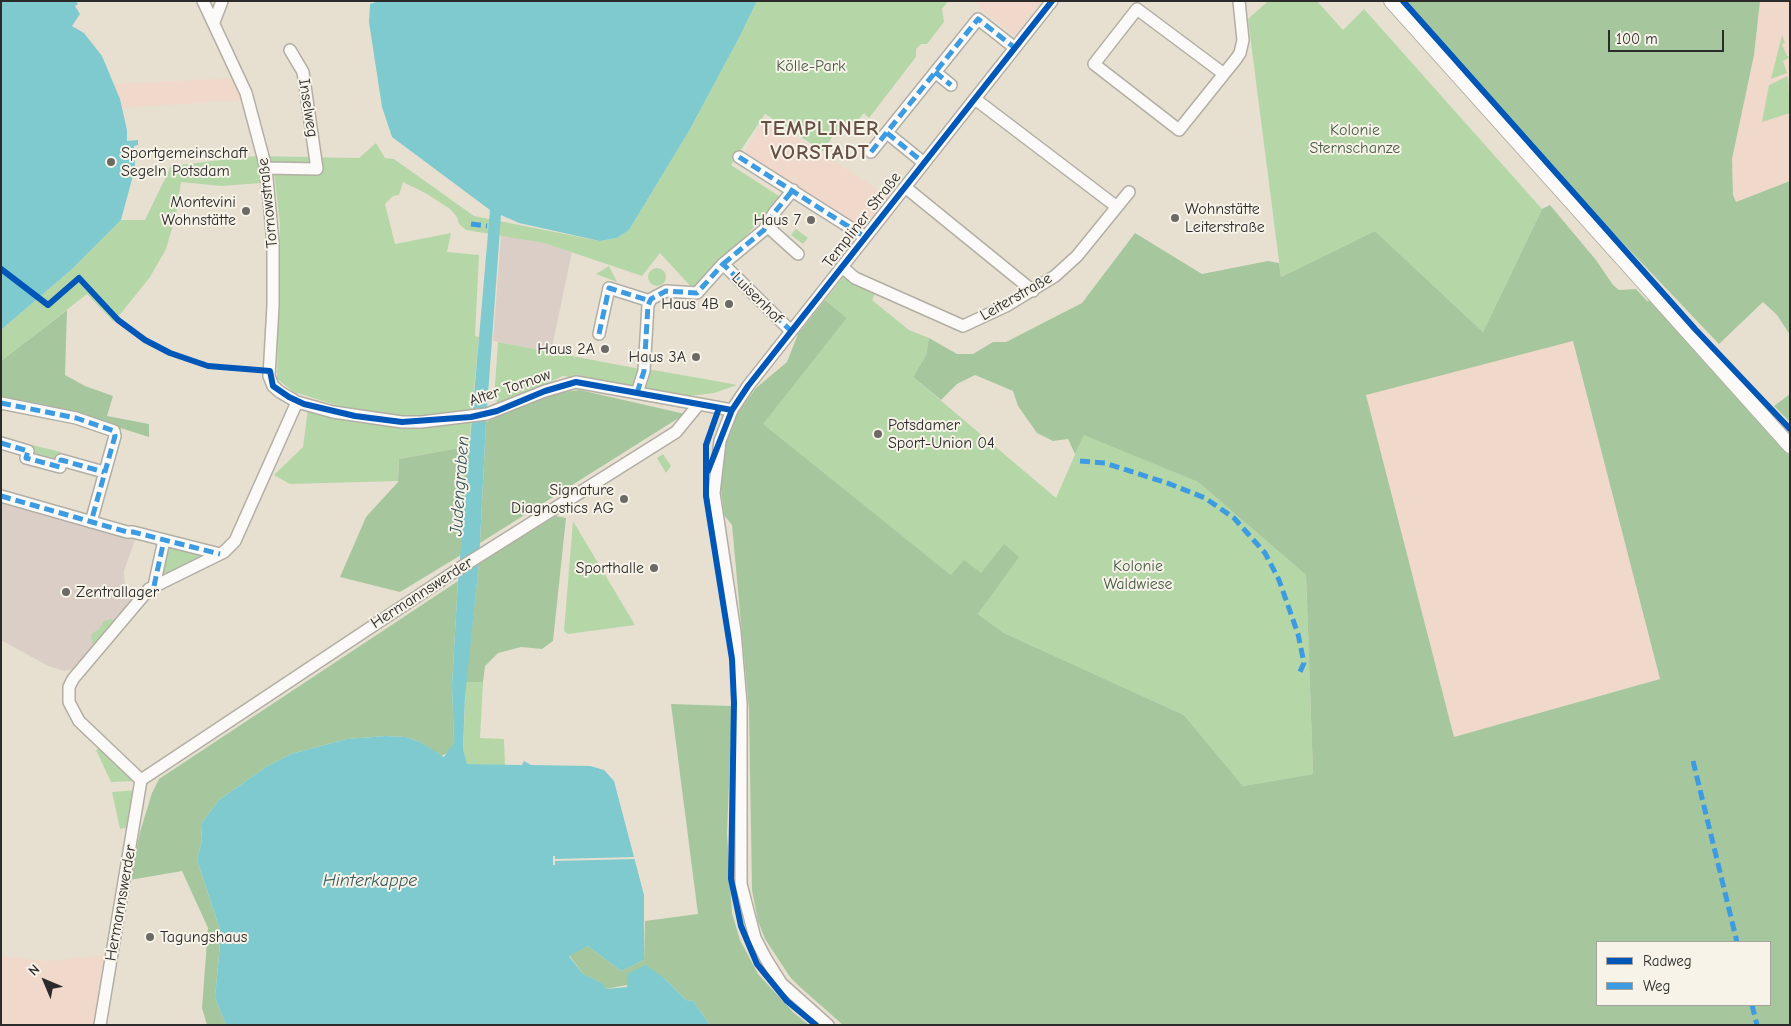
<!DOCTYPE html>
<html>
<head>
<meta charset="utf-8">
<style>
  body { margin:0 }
  #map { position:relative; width:1791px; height:1026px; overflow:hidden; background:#e7e0d1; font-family:"Comic Neue",sans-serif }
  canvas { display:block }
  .frame { position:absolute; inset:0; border:2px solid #2b2b2b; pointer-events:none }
  .legend { position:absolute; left:1596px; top:941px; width:175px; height:65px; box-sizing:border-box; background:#f7f3e8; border:1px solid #a5a39c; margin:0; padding:6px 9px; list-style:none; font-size:15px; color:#2b2b2b }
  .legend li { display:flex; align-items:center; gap:10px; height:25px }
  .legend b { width:25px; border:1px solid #a5a39c }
  .north { position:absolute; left:20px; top:956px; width:50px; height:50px; -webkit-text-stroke:4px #f7f3e8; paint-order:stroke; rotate:315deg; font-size:14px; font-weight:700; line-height:20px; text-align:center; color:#2b2b2b }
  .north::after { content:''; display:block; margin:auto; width:18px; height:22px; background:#2b2b2b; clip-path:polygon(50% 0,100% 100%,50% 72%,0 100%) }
  .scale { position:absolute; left:1608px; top:30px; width:116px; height:22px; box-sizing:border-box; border:2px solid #2b2b2b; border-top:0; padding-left:6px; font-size:15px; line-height:18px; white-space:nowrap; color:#2b2b2b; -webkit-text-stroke:4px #f7f3e8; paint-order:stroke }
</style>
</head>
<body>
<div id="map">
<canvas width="1791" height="1026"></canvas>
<div class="frame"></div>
<ul class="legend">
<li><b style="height:6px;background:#0057b8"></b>Radweg</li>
<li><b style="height:6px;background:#3d9ce1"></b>Weg</li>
</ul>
<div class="north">N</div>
<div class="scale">100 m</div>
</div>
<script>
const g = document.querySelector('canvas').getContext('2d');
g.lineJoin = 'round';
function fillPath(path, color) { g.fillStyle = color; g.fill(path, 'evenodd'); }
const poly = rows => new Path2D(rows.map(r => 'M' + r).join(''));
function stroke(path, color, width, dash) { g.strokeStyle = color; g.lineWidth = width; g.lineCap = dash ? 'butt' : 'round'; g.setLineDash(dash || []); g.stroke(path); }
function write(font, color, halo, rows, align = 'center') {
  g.font = font + ' "Comic Neue",sans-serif'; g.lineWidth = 4; g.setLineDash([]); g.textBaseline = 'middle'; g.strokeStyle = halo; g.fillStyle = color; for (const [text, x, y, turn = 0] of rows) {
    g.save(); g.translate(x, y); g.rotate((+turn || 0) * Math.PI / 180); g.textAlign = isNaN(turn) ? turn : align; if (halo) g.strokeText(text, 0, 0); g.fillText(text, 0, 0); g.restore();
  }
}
const built = poly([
  [972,1,1042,1,1015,36],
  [1760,1,1790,1,1790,181,1735,202,1733,195,1732,159,1754,55],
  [235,78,242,100,122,108,113,84],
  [766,118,890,197,862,231,742,156],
  [1573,341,1660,679,1454,737,1366,394],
  [107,955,95,1025,1,1025,1,956,47,961]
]);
const industrial = poly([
  [501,235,544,243,572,252,551,352,493,341],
  [1,503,135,540,124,571,125,587,136,596,73,669,64,671,48,666,1,640]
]);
const green = poly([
  [757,1,948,1,942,9,944,22,927,44,921,44,916,49,916,57,869,118,864,113,855,124,850,120,833,136,823,151,765,114,731,165,782,198,694,290,660,253,642,276,544,243,466,230,459,224,457,217,450,209,427,194,403,182,399,195,393,196,385,204,395,244,451,233,447,252,479,255,475,336,479,337,472,411,403,417,355,411,294,392,277,379,280,224,274,172,261,183,221,186,181,182,176,215,166,249,150,277,114,322,87,294,1,361,1,330,71,270,121,220,145,220,171,166,256,156,359,158,376,143,385,158,394,159,474,216,600,241,617,238,629,230,689,131,740,36],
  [1268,1,1317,1,1343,30,1364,9,1542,209,1483,332,1375,231,1281,277,1248,19],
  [1782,35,1785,43,1782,44,1787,56,1790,57,1783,61,1787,73,1771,79],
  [1788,76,1790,113,1762,122,1769,85],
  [796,229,808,238,803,244,791,235],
  [609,266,617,282,596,274],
  '648 277a9 9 0 1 1 18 0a9 9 0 1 1-18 0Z',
  [844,276,856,286,876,292,872,300,909,330,929,338,926,355,913,377,1056,498,1084,434,1198,482,1306,575,1313,774,1243,786,1184,715,1004,633,978,614,986,603,762,424,847,318,825,300],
  [498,342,640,369,637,388,563,376,500,405,494,398],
  [647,369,705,379,737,385,714,393,689,396,644,389],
  [308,409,346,419,394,427,422,427,471,421,470,446,399,459,398,481,290,484,274,475,303,447],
  [32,445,61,452,58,465,29,458],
  [663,454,671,466,666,473,657,458],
  [573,521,635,625,568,634,564,631],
  [165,544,206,556,163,578,161,577],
  [111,619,115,621,94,644,92,643,91,634,99,629,104,621],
  [466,682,483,682,480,738,504,739,505,765,466,764,463,749],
  [100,747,135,781,111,782,96,750],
  [138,790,131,827,120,829,112,792]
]);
const forest = poly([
  [1406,1,1760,1,1754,55,1732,159,1733,195,1736,202,1790,181,1790,335,1777,315,1763,302,1719,344,1579,197],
  [1550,205,1596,260,1613,285,1619,290,1636,289,1647,301,1653,300,1790,456,1790,1025,843,1025,800,987,790,977,765,939,758,921,752,890,749,710,732,525,724,515,720,480,720,459,729,427,740,410,756,388,787,362,798,334,825,300,847,318,763,424,951,575,964,560,981,573,1004,544,1019,557,978,614,1004,633,1184,715,1243,786,1313,774,1306,575,1198,482,1084,435,1075,454,1068,439,1053,441,1037,433,1018,406,1013,391,975,375,957,384,941,400,913,377,926,355,929,338,957,354,973,354,993,342,1006,342,1082,303,1135,233,1202,274,1268,261,1279,263,1281,277,1375,231,1483,332,1542,209],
  [1573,341,1660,679,1454,737,1366,395],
  [1597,942,1770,942,1770,1005,1597,1005],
  [67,310,65,375,85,386,113,396,107,416,149,424,149,437,82,416,1,399,1,361],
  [580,390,685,414,480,543,486,422,554,393],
  [1790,394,1790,422,1774,406],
  [470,446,461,555,400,592,340,577,366,517,398,482,399,459],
  [556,516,566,518,553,641,542,649,521,647,498,653,485,666,483,682,466,682,479,562],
  [458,581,452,685,454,743,448,753,441,756,420,742,406,737,386,736,347,739,291,754,266,767,219,800,201,824,202,840,197,860,221,933,215,998,226,1025,207,1025,202,1008,208,928,182,871,130,880,140,832,152,793,159,779],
  [671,704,732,706,727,834,732,913,740,940,758,974,794,1013,809,1025,710,1025,693,1001,686,1000,664,978,606,989,601,983,583,974,569,955,588,946,621,971,644,960,645,921,698,914]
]);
const water = poly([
  [1,1,76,1,78,4,75,6,80,14,72,26,84,33,102,56,120,99,127,130,127,141,138,140,138,145,134,146,135,168,121,220,71,270,1,330],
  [379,1,757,1,740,36,689,131,629,230,617,238,600,241,519,223,501,215,486,422,479,562,465,698,463,749,467,764,522,765,524,761,531,765,590,766,604,770,614,781,644,895,644,960,621,971,588,946,569,956,583,974,602,983,606,989,627,987,627,974,646,965,664,978,686,1000,693,1001,710,1025,226,1025,215,998,221,933,197,860,202,840,201,824,219,800,266,767,291,754,347,739,386,736,406,737,420,742,444,757,454,743,452,685,458,581,490,210,392,137,382,107,369,22,370,4]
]);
const pier = poly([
  [553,856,555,856,555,859,635,857,635,859,555,861,555,865,553,865]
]);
const ferry = poly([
  [1,269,38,297]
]);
const minor = poly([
  [203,1,246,93,266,168,273,243,273,306,269,376,273,386,280,392,297,402,333,412,402,422,421,422,487,414,545,391,576,382,732,410],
  [214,22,222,1],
  [935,72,951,85],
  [1224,74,1137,9,1094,64,1179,130,1236,59,1240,53,1243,40,1239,1],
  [975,99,1117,207],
  [887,133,924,163],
  [871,152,978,19,1015,48],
  [739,157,865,237],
  [266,168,317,169,303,72,290,50],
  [905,187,1033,291],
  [767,226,798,254],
  [723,264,764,230,774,213,793,190],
  [842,267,855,278,963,326,1006,306,1055,276,1077,256,1129,192],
  [599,334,609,288,650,301],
  [637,393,644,371,648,305,651,299,666,291,697,293,723,264,791,331],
  [1,403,76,418,114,431,115,436,91,522],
  [1,443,28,451,26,458,60,467,61,460,104,472],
  [1,496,127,532,133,532,220,554],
  [154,586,164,540],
  [141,780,79,721,69,702,69,687,73,679,149,589,224,552,235,541,297,402],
  [100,1025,141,780,460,568,676,432,699,404],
  [828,1025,781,983,766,959,755,938,741,884,741,703,735,632,714,493,720,441,732,410,748,386,1052,1]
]);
const major = poly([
  [1391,1,1790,446]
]);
const quiet = poly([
  [935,72,951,85],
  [887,133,924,163],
  [871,152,978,19,1015,48],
  [739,157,865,237],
  [471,224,487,226],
  [723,264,764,230,774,213,793,190],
  [599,334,609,288,650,301],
  [637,393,644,371,648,305,651,299,666,291,697,293,723,264,791,331],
  [1,403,76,418,114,431,115,436,91,522],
  [1,443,28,451,26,458,60,467,61,460,104,472],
  [1080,461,1105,463,1170,484,1205,498,1234,518,1265,553,1279,580,1298,634,1304,663,1300,672],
  [1,496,127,532,133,532,220,554],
  [154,586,164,540],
  [1693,761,1737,942],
  [1752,1005,1757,1025]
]);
const cycleway = poly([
  [1403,1,1695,329,1790,429],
  [1,269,48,305,79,278,118,320,145,340,170,353,208,366,270,371,273,386,289,397,304,404,355,416,402,422,471,417,497,411,545,391,576,382,732,410],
  [719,408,706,445,706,496,732,659,734,703,731,879,741,926,757,964,787,1001,816,1025],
  [708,471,732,410,748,386,1052,1]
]);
const markers = [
  [111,162,5,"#6d6a65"],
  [246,211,5,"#6d6a65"],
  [1175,218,5,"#6d6a65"],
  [811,220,5,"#6d6a65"],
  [729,304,5,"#6d6a65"],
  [605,349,5,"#6d6a65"],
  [696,357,5,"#6d6a65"],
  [878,434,5,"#6d6a65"],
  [624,499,5,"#6d6a65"],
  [654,568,5,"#6d6a65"],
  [66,592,5,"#6d6a65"],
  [150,937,5,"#6d6a65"]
];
const parkNames = [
  ["Kölle-Park",811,66],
  ["Kolonie",1355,130],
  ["Sternschanze",1355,148],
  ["Kolonie",1138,566],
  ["Waldwiese",1138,584]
];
const streetNames = [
  ["Inselweg",308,108,81],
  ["Tornowstraße",268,203,-96],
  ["Templiner Straße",862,220,-52],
  ["Leiterstraße",1016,297,-30],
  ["Luisenhof",757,298,45],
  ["Alter Tornow",510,388,-19],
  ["Hermannswerder",422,593,-33],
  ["Hermannswerder",121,903,-80]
];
const poiNames = [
  ["Sportgemeinschaft",121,153,"left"],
  ["Segeln Potsdam",121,171,"left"],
  ["Montevini",236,202],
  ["Wohnstätte",236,220],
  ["Wohnstätte",1185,209,"left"],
  ["Leiterstraße",1185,227,"left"],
  ["Haus 7",801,220],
  ["Haus 4B",719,304],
  ["Haus 2A",595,349],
  ["Haus 3A",686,357],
  ["Potsdamer",888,425,"left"],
  ["Sport-Union 04",888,443,"left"],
  ["Signature",614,490],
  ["Diagnostics AG",614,508],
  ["Sporthalle",644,568],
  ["Zentrallager",76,592,"left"],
  ["Tagungshaus",160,937,"left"]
];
const waterNames = [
  ["Judengraben",460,486,-86],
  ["Hinterkappe",370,881]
];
const districtNames = [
  ["TEMPLINER",820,129],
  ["VORSTADT",820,153]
];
fillPath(built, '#f0d8cb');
fillPath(industrial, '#dbcec7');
fillPath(green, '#b5d7a8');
fillPath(forest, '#a6c79e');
fillPath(water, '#7fcace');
fillPath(pier, '#e7e0d1');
stroke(ferry, '#37585b', 1, [6, 5]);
stroke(minor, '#b2aea4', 14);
stroke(major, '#b2aea4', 16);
stroke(minor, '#fbfaf8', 11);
stroke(major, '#fbfaf8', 14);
stroke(quiet, '#3d9ce1', 5, [10, 5]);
stroke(cycleway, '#0057b8', 6);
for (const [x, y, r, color] of markers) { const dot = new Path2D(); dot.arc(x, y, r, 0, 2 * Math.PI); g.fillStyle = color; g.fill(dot); stroke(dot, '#f7f3e8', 2); }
write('16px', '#485c47', '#f7f3e8', parkNames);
write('16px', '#2b2b2b', '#f7f3e8', streetNames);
write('16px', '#2b2b2b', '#f7f3e8', poiNames, 'right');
write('italic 18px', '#37585b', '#f7f3e8', waterNames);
g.letterSpacing = '1px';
write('bold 21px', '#665044', '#f7f3e8', districtNames);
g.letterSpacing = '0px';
</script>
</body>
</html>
